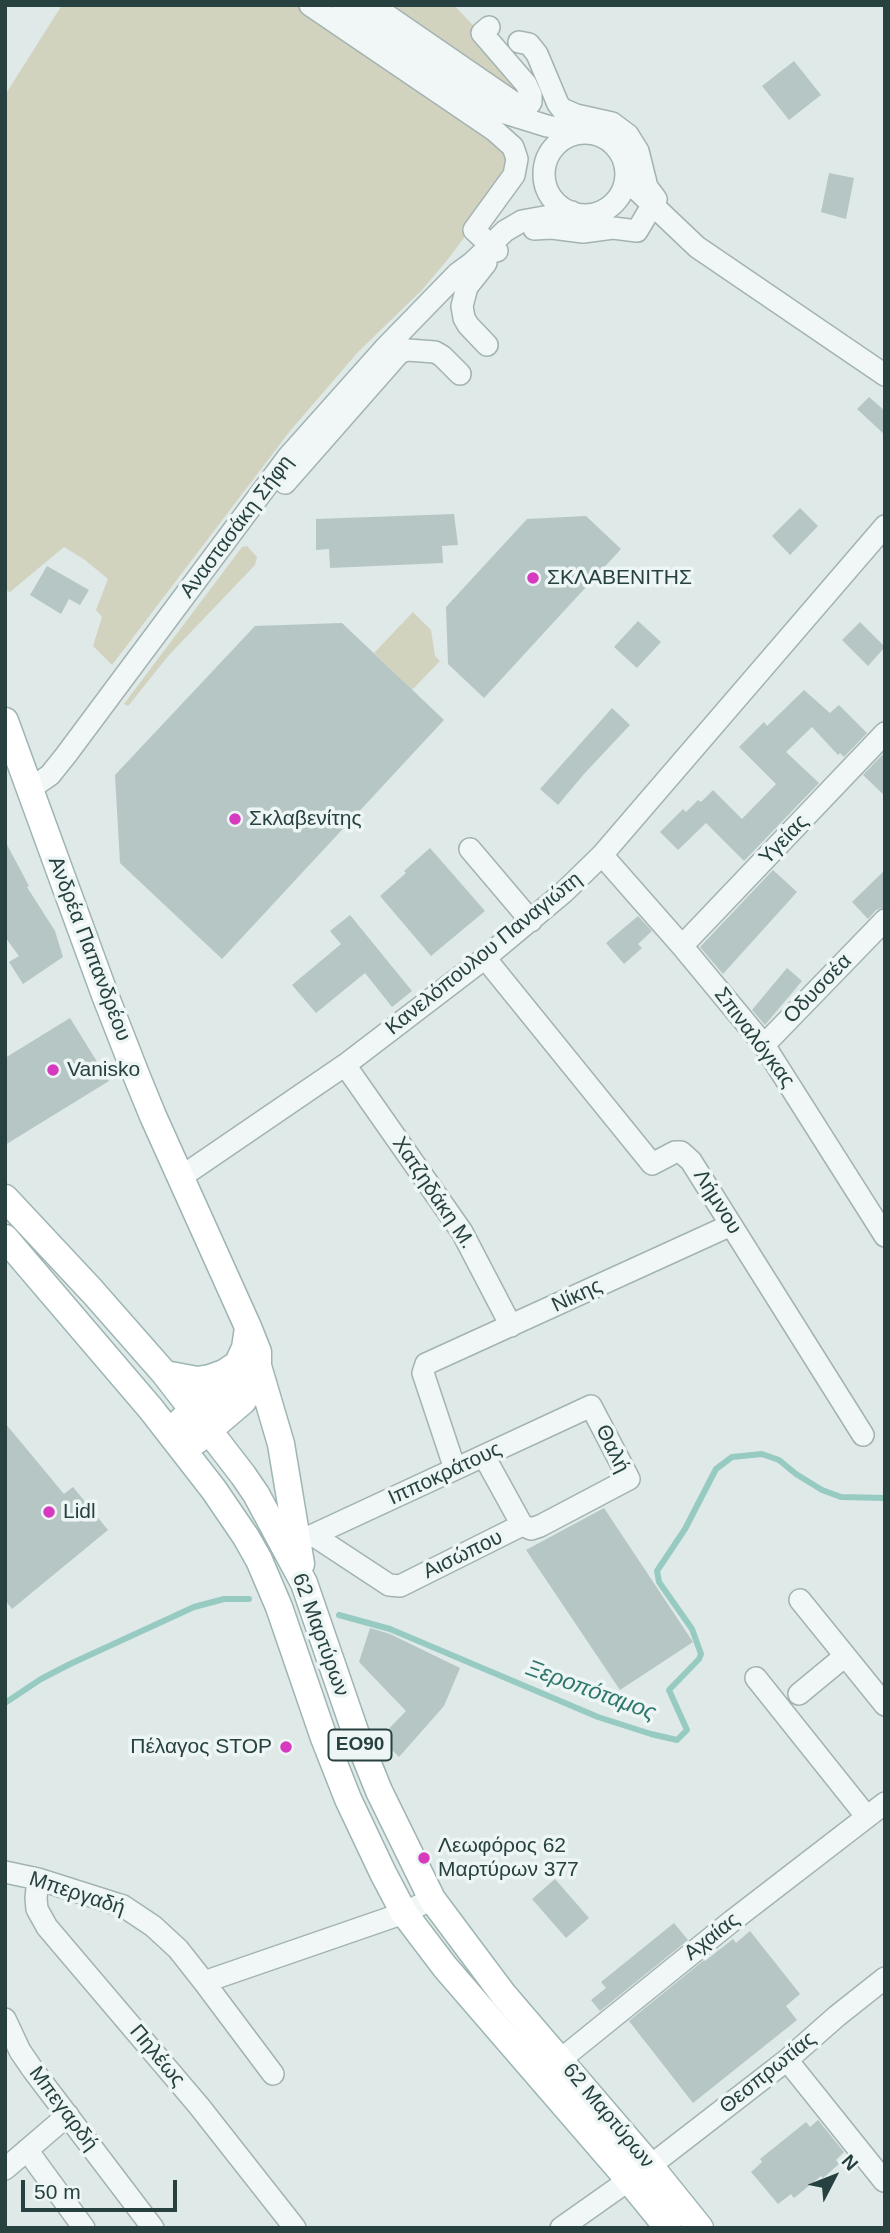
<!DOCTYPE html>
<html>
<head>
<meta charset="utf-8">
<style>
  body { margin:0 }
  #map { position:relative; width:890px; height:2233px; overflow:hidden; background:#dee9e8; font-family:Arial,sans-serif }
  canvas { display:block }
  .frame { position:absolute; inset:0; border:7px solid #26413f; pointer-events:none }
  .north { position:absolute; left:799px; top:2142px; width:70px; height:70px; -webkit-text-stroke:5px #eef6f5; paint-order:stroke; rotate:48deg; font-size:19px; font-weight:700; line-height:28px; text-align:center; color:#26413f }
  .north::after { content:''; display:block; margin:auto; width:24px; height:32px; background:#26413f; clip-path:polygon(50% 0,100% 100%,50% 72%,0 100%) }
  .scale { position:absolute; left:21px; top:2180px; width:156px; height:32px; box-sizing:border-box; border:4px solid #26413f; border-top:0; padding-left:9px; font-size:21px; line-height:24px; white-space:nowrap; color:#26413f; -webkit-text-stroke:5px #eef6f5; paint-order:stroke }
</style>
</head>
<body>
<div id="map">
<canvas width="890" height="2233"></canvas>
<div class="frame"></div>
<div class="north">N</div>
<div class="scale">50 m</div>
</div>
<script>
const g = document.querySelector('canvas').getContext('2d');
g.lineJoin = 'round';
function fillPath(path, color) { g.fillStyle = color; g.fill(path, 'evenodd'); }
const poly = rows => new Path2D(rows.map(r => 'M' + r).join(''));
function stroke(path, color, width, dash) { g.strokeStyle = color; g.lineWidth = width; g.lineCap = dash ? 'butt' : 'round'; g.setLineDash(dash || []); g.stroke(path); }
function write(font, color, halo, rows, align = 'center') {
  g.font = font + ' Arial,sans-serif'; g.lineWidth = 7; g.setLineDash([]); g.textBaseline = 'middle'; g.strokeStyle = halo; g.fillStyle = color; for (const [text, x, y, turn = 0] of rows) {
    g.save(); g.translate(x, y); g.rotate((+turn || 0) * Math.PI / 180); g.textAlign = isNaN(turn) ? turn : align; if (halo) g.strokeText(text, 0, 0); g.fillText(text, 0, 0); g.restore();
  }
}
const green = poly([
  [62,5,303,5,514,156,466,235,449,258,422,290,358,352,290,431,112,665,93,646,102,617,96,610,108,579,85,560,64,547,10,592,5,590,5,95],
  [378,5,454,5,494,48,529,102],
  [247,546,257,557,255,565,169,655,133,700,128,706,124,704,242,547],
  [413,612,431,630,435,656,440,661,412,690,374,653]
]);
const stream = poly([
  [339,1615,390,1629,598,1717,651,1734,677,1740,687,1730,669,1690,699,1659,701,1654,692,1629,659,1582,657,1571,685,1529,716,1469,732,1457,762,1454,779,1460,796,1474,822,1490,841,1497,885,1498],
  [5,1703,41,1679,70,1664,194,1607,224,1599,249,1599]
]);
const building = poly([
  [794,61,821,95,789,120,762,86],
  [829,173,854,178,846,219,821,212],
  [869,397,885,411,885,435,857,409],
  [800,508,818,526,790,555,772,536],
  [454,514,458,545,442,546,443,563,330,568,329,549,316,550,316,519],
  [586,516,621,549,484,698,448,664,446,607,527,519],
  [47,566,89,590,80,605,69,599,61,614,30,595],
  [638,621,661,642,637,668,614,647],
  [860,622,885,647,868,666,842,640],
  [342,623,444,720,222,959,120,863,115,775,255,626],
  [804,690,830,713,839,705,867,733,844,757,840,753,838,755,812,727,786,752,819,783,744,861,706,823,678,850,660,832,683,809,686,812,698,800,701,802,713,790,742,819,776,784,739,747,764,722,767,726],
  [612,708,630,725,584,774,558,805,540,789],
  [885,752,885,796,863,775],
  [5,841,29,886,27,887,55,931,63,957,23,984,9,962,19,956,5,937],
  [430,848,485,911,431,956,380,896,406,873,404,871],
  [773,870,797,892,723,974,700,947],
  [885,870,885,907,876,910,868,919,852,902],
  [350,915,412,991,392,1007,365,973,316,1013,292,985,341,944,330,931],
  [638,916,652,931,638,944,642,948,624,964,606,943],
  [787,968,802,981,765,1025,752,1010],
  [70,1018,109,1081,5,1145,5,1058],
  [5,1423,64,1494,73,1487,108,1530,12,1609,5,1600],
  [604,1508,693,1642,620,1690,526,1550],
  [370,1628,390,1634,460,1668,444,1706,399,1757,380,1738,406,1711,359,1662],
  [555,1879,589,1918,566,1938,532,1899],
  [674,1923,688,1940,600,2011,591,2000,606,1988,601,1982],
  [750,1931,800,1994,786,2006,797,2020,693,2103,629,2021,704,1960,705,1961,733,1939,736,1943],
  [818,2120,844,2152,836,2160,839,2164,823,2178,821,2176,794,2198,791,2194,778,2204,751,2172,762,2162,760,2159,806,2122,810,2127]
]);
const minor = poly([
  [310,5,494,130,513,147,517,159,514,175,474,230,497,251],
  [343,5,502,112,547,126,586,133],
  [372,5,510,100,522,107,528,106,531,102,531,95,526,84,482,33,489,27],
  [519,42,529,44,537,54,558,104,562,109,576,115,612,123,628,135,638,151,647,187,656,199,637,231,613,228,583,232,552,228,534,229],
  '544 174a41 41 0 1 1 82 0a41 41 0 1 1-82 0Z',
  [625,166,637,190,697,247,885,375],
  [486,263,467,287,462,306,464,318,468,325,487,345],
  [285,483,400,352,408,350,435,352,442,356,460,374],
  [30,789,50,775,66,755,288,457,386,347,457,274,472,263,505,231,522,221,572,212],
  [470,849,531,921],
  [602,855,682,946,764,1045,885,1236],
  [682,946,885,733],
  [485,958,652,1164,675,1152,681,1152,691,1161,863,1435],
  [764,1045,885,920],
  [345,1065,462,1232,511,1326],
  [181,1177,345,1065,485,958,564,892,602,855,885,526],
  [484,1456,522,1525],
  [455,1469,423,1373,426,1364,731,1225],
  [298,1542,313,1535,591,1406,629,1479,540,1526,531,1529,522,1525,400,1586,389,1585,313,1535],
  [800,1600,885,1705],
  [756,1678,867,1817],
  [799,1694,845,1656],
  [5,1872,38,1879,123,1906,153,1926,178,1949,204,1982,404,1913,432,1899],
  [38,1879,36,1898,37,1909,47,1927,199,2106,295,2228],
  [204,1982,273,2074],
  [5,2019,20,2051,33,2070,153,2228],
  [560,2060,732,1921,885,1803],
  [787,2060,884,2181],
  [27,2150,84,2228],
  [650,2166,787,2060,837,2016,885,1978],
  [5,2169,68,2115],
  [561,2228,629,2180]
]);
const major = poly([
  [5,721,105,995,137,1077,153,1116,248,1327,258,1352,258,1366,254,1384,243,1401,196,1441],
  [5,1198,92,1291,165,1374,243,1475,256,1494,304,1583,356,1734,379,1791,432,1899,503,1994,646,2161,700,2228],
  [5,1238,151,1409,214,1490,246,1537,259,1560,279,1607,324,1738,348,1799,383,1873,404,1913,445,1967,629,2180,668,2228],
  [258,1366,281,1444,301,1564],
  [165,1374,197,1380,210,1378,224,1373,236,1365],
  [181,1421,231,1378,245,1348,248,1328]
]);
const markers = [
  [533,578,7,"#d63abe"],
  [235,819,7,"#d63abe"],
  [53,1070,7,"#d63abe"],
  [49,1512,7,"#d63abe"],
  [286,1747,7,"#d63abe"],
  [424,1858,7,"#d63abe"]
];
const shields = [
  [360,1745,63]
];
const shieldNames = [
  ["ΕΟ90",360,1745]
];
const streetNames = [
  ["Αναστασάκη Σήφη",237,527,-53],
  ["Υγείας",784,840,-46],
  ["Ανδρέα Παπανδρέου",89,949,69],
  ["Κανελόπουλου Παναγιώτη",484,954,-39],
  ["Οδυσσέα",818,989,-46],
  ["Σπιναλόγκας",754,1038,53],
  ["Χατζηδάκη Μ.",433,1193,56],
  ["Λήμνου",717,1202,58],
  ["Νίκης",577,1296,-25],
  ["Θαλή",612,1449,64],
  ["Ιπποκράτους",445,1474,-25],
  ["Αισώπου",463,1555,-26],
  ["62 Μαρτύρων",320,1635,70],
  ["Μπεργαδή",77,1894,18],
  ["Αχαίας",712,1937,-38],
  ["Πηλέως",157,2056,50],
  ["Θεσπρωτίας",768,2073,-39],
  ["Μπεγαρδή",63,2109,53],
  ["62 Μαρτύρων",608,2116,50]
];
const poiNames = [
  ["ΣΚΛΑΒΕΝΙΤΗΣ",547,578],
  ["Σκλαβενίτης",249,819],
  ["Vanisko",67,1070],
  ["Lidl",63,1512],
  ["Πέλαγος STOP",272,1747,"right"],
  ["Λεωφόρος 62",438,1846],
  ["Μαρτύρων 377",438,1870]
];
const waterNames = [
  ["Ξεροπόταμος",591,1691,20]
];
fillPath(green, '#d2d3bf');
stroke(stream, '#97cbc2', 6);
fillPath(building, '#b5c6c5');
stroke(minor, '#a3b3b2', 24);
stroke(major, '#9db5b3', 29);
stroke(minor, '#f1f7f6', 21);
stroke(major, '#fff', 26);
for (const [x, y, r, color] of markers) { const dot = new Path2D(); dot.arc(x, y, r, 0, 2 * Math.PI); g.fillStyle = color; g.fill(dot); stroke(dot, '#eef6f5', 2.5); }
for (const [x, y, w] of shields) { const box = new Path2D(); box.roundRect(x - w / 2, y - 15.5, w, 31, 5); g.fillStyle = '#eef6f5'; g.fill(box); stroke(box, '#26413f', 2); }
write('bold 19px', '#26413f', null, shieldNames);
write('21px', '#26413f', '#eef6f5', streetNames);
write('21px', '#26413f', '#eef6f5', poiNames, 'left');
write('italic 23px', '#2e776d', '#eef6f5', waterNames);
</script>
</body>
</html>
